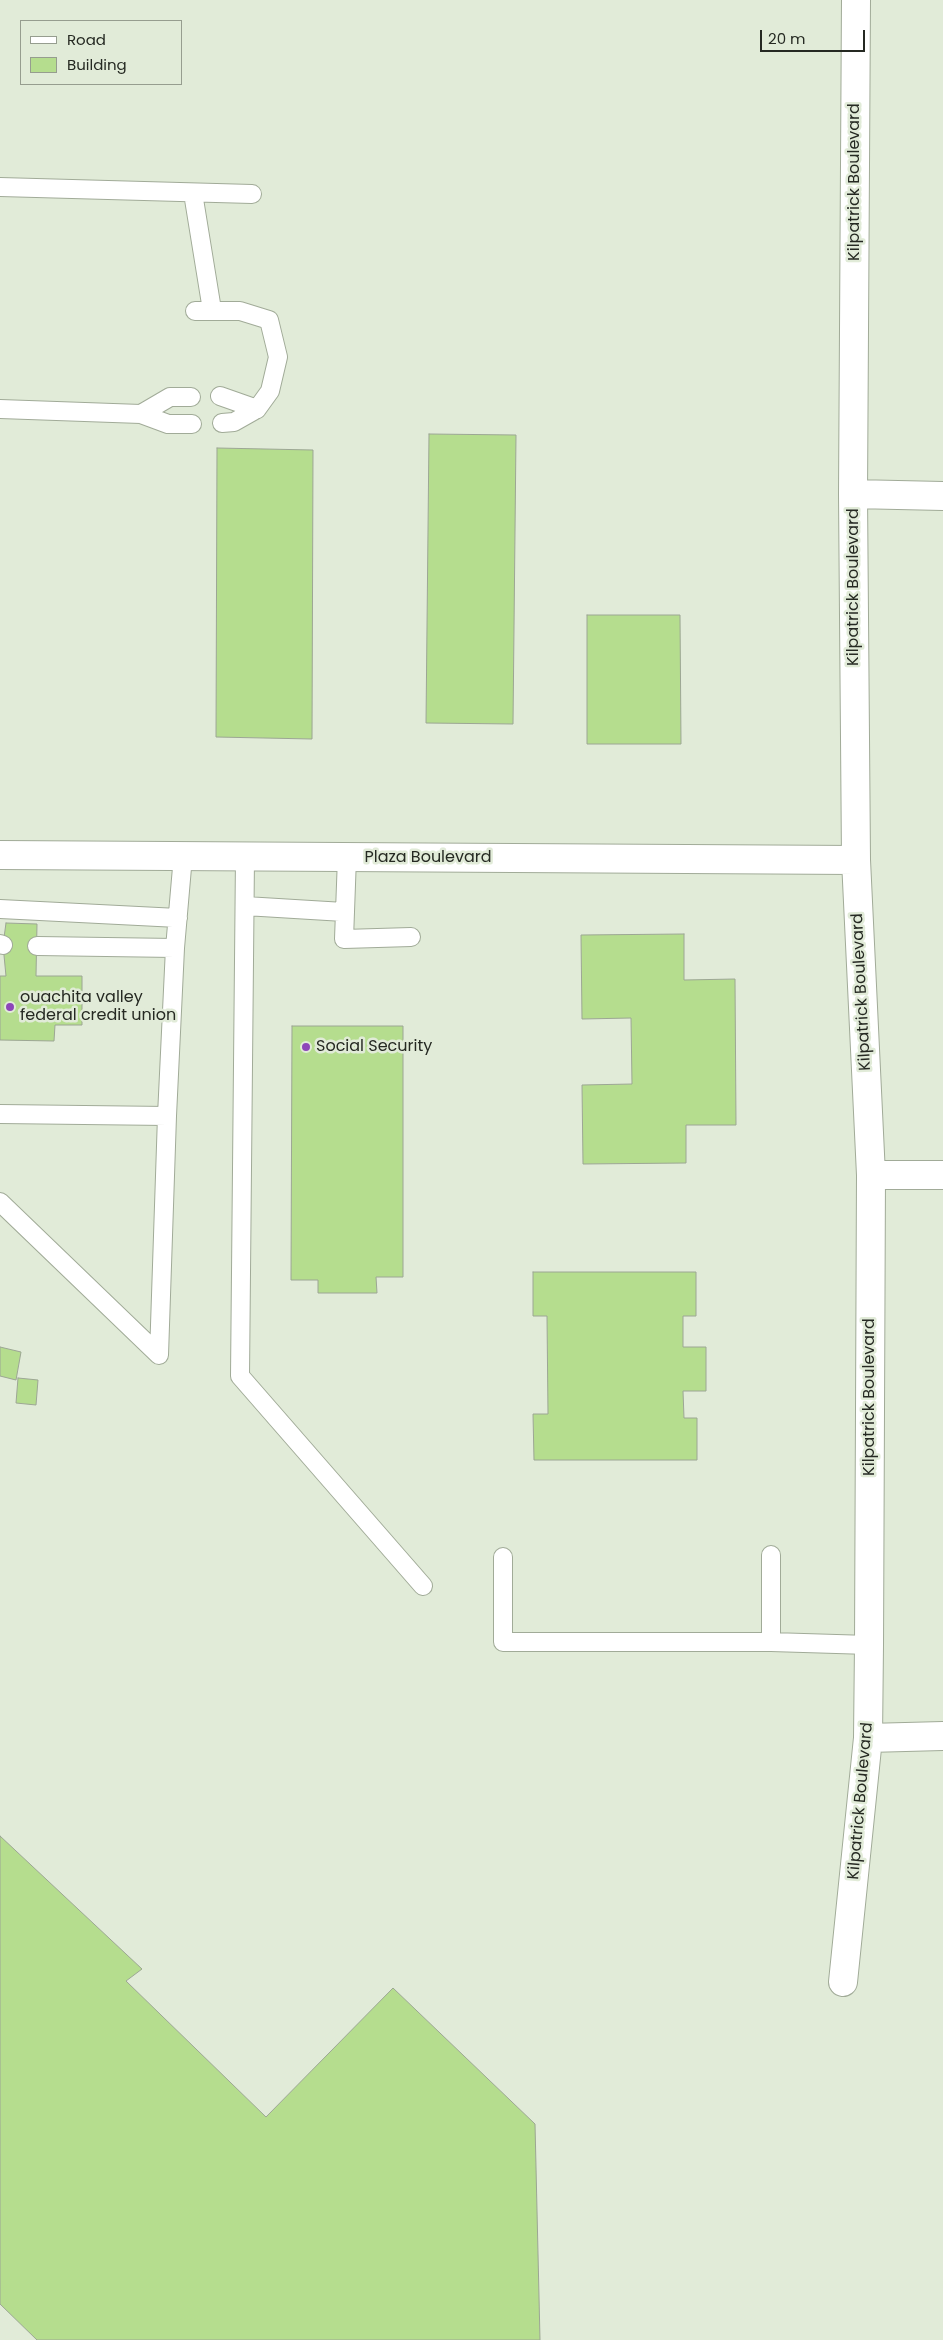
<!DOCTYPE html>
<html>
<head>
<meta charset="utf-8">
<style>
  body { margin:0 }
  #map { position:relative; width:943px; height:2340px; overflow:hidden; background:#e1ebd8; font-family:Poppins,sans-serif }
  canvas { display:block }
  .legend { position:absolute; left:20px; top:20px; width:162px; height:65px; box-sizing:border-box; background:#e1ebd8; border:1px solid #969d8f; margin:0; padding:6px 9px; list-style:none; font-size:15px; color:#252922 }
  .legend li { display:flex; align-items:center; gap:10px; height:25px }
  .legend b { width:25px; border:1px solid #969d8f }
  .scale { position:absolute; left:760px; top:30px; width:105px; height:22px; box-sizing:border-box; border:2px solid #252922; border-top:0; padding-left:6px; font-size:15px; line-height:18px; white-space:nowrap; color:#252922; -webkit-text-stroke:4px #e1ebd8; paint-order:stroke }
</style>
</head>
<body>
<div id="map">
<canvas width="943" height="2340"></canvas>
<ul class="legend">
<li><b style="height:6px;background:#fff"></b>Road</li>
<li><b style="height:14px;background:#b5dd8e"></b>Building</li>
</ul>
<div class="scale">20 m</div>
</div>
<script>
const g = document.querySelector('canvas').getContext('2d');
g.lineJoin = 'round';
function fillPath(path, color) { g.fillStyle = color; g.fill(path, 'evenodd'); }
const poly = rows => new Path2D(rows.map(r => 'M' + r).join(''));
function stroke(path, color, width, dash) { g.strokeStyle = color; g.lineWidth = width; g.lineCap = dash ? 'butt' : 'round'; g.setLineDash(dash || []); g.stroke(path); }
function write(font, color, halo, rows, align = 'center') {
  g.font = font + ' Poppins,sans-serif'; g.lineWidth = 5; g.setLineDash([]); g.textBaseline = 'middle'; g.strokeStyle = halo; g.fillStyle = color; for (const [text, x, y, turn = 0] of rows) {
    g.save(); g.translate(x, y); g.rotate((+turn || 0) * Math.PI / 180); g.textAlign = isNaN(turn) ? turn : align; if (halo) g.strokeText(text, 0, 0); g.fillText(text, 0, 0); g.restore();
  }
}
const building = poly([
  [429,434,516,435,513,724,426,723,429,434],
  [217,448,313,450,312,739,216,737,217,448],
  [587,615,680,615,681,744,587,744,587,615],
  [6,923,37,924,36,976,82,976,82,1025,55,1025,54,1041,0,1040,0,976,6,976,3,945,6,923],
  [684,934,684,980,735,979,736,1125,686,1125,686,1163,583,1164,582,1085,632,1084,631,1018,582,1019,581,935,684,934],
  [292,1026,403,1026,403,1277,376,1277,377,1293,318,1293,318,1280,291,1280,292,1026],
  [533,1272,696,1272,696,1316,683,1316,683,1347,706,1347,706,1391,683,1391,684,1418,697,1418,697,1460,534,1460,533,1414,548,1414,547,1316,533,1316,533,1272],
  [0,1347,21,1352,16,1380,0,1376,0,1347],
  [18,1378,38,1380,36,1405,16,1403,18,1378],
  [0,1836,142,1969,126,1981,266,2117,393,1988,535,2124,540,2340,37,2340,0,2304,0,1836]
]);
const lane = poly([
  [0,187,252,194],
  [193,193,212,310],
  [195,311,240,311,269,320,278,357,270,391,257,409,220,396],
  [0,409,141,414,170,397,191,397],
  [141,414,168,424,192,424],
  [222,423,234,422,257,409],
  [245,857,240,1376,423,1586],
  [347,857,344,939,411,937],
  [245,906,344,912],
  [0,909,178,918],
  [0,944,3,945],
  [37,946,175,948],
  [0,1114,167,1116],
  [0,1202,159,1355,167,1116,175,948,183,856],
  [503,1557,503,1642,771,1642,869,1645],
  [771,1642,771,1555]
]);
const street = poly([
  [853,494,943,496],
  [0,855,856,860],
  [871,1175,943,1175],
  [868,1738,943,1736],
  [843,1982,868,1738,869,1645,871,1175,856,860,853,494,856,0]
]);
const markers = [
  [10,1007,5,"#8d46b9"],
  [306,1047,5,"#8d46b9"]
];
const streetNames = [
  ["Kilpatrick Boulevard",855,182,-90],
  ["Kilpatrick Boulevard",854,587,-90],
  ["Plaza Boulevard",428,858],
  ["Kilpatrick Boulevard",862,992,-93],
  ["Kilpatrick Boulevard",870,1397,-90],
  ["Kilpatrick Boulevard",861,1801,-85]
];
const poiNames = [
  ["ouachita valley",20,998],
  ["federal credit union",20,1016],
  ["Social Security",316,1047]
];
fillPath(building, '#b5dd8e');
stroke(building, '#9ca694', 1);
stroke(lane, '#a1ab98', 20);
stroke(street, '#a1ab98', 30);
stroke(lane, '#fff', 18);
stroke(street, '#fff', 28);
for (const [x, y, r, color] of markers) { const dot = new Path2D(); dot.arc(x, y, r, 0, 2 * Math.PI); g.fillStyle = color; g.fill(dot); stroke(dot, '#e1ebd8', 2); }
write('16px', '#252922', '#e1ebd8', streetNames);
write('16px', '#252922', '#e1ebd8', poiNames, 'left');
</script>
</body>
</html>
